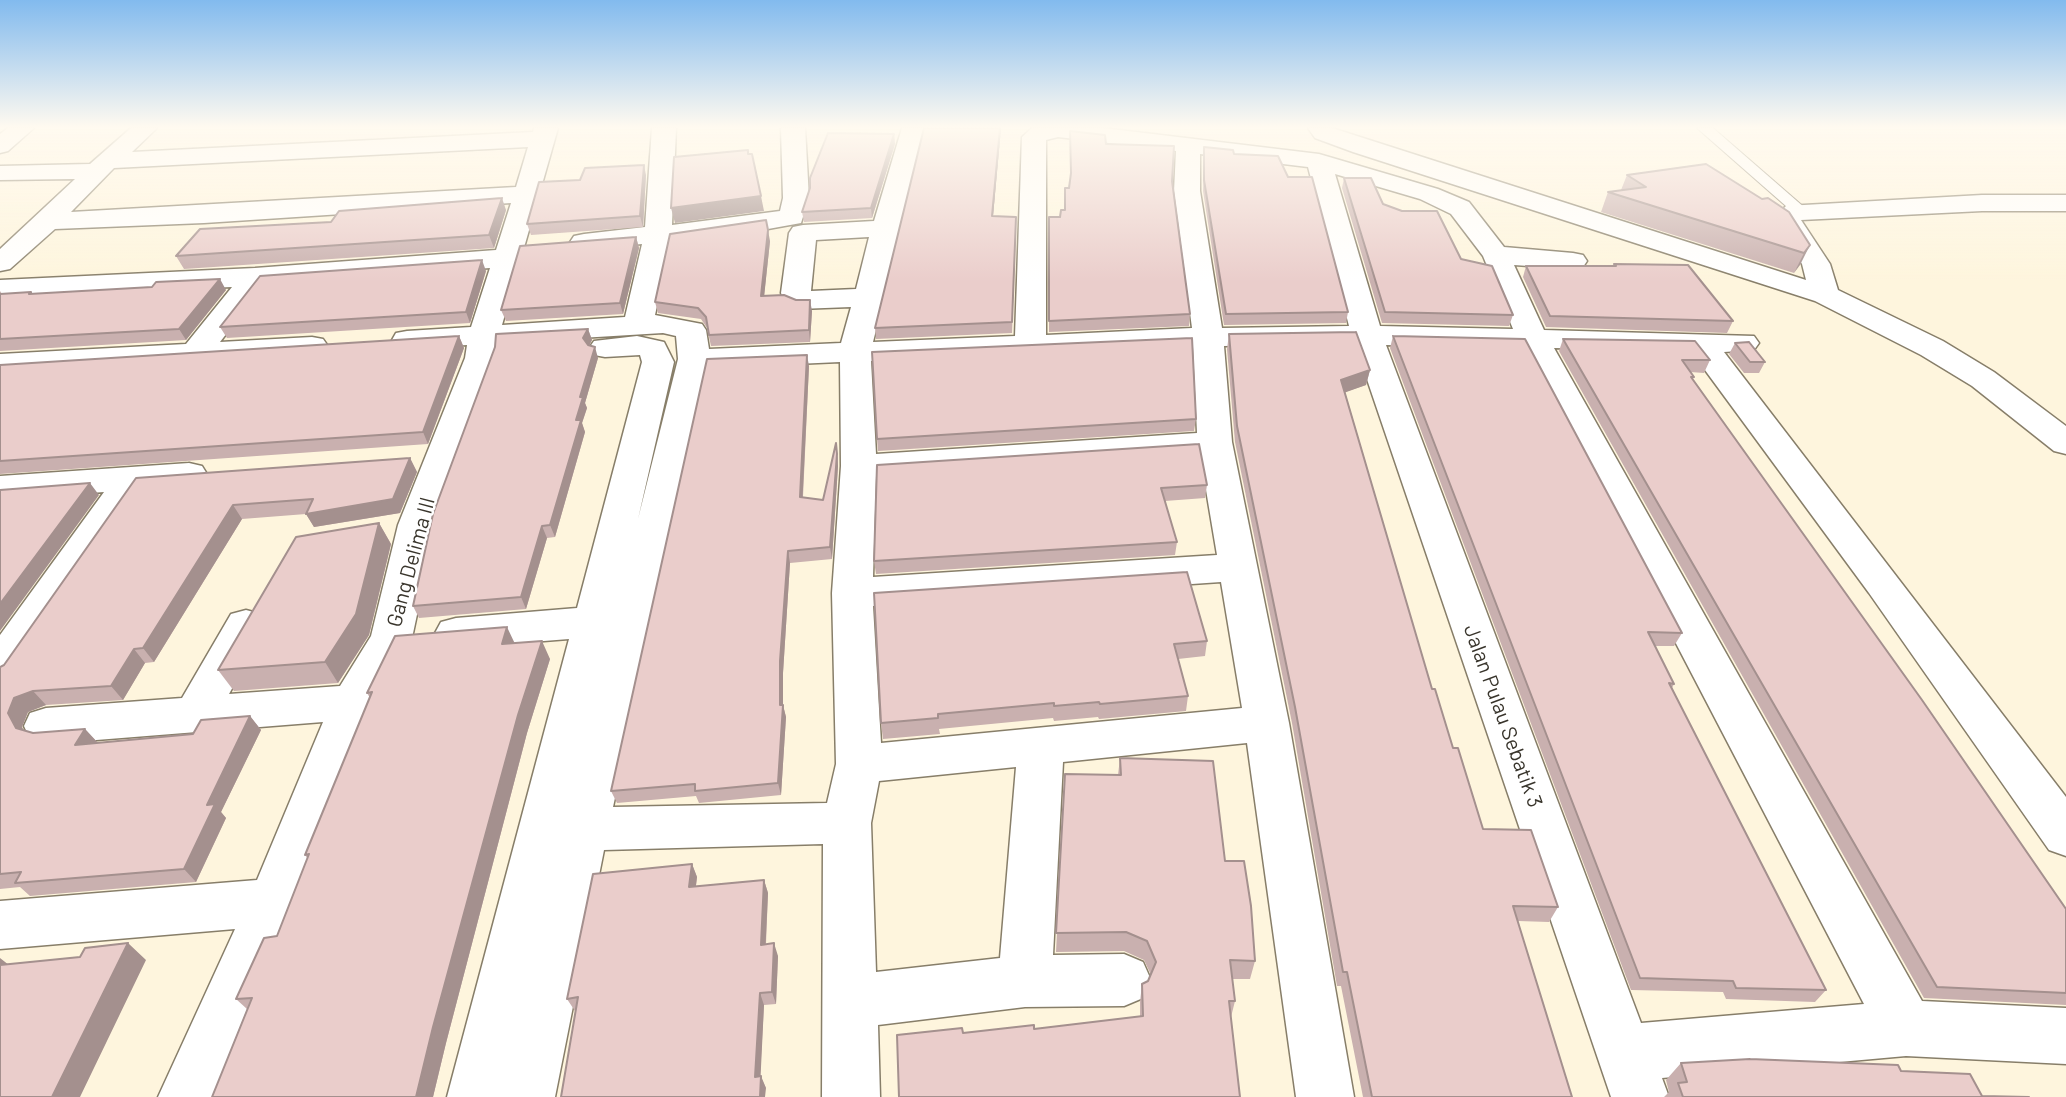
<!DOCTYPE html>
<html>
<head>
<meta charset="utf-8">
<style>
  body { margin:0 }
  canvas { display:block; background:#fef5dd }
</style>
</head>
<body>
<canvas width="2066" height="1097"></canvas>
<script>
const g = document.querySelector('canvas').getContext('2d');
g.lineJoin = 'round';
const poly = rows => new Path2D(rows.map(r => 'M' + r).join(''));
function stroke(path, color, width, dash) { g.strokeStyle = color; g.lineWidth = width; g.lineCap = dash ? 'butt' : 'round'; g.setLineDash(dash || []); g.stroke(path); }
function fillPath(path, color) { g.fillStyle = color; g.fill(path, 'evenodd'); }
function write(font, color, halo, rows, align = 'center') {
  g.font = font + ' Barlow,sans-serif'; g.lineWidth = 5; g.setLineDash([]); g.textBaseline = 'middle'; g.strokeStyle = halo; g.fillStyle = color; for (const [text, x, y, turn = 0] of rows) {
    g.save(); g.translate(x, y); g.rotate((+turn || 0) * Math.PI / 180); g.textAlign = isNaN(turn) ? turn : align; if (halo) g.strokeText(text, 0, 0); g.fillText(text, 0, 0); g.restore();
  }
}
const service = poly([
  [1697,128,1713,128,1805,208,1805,214,1795,214,1697,128]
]);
const minor = poly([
  [8,128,34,128,8,151,0,153,0,134,8,128],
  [131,128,157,128,132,152,533,132,534,128,558,128,502,325,625,317,642,244,584,250,574,248,570,242,574,236,584,234,645,227,652,128,676,128,672,225,780,211,783,198,781,128,805,128,809,198,801,223,746,233,671,241,655,315,702,324,706,330,709,349,841,343,851,307,799,309,789,306,784,300,781,293,789,233,793,227,803,225,874,221,902,128,926,128,873,342,1015,336,1022,137,1032,128,1103,128,1319,154,1438,189,1469,202,1504,247,1573,253,1583,255,1587,261,1583,267,1573,269,1514,265,1544,330,1754,336,1759,343,1754,350,1724,352,2066,797,2066,856,2049,850,1869,593,1691,351,1554,348,1922,1001,2066,1008,2066,1064,1906,1056,1662,1078,1669,1097,1611,1097,1355,344,1224,346,1232,442,1289,723,1354,1097,1296,1097,1247,743,1063,762,1053,955,1124,954,1143,962,1151,980,1143,998,1124,1006,1025,1007,878,1025,880,1097,822,1097,823,844,604,850,555,1097,447,1097,569,639,456,648,441,644,435,633,441,622,456,618,577,608,642,362,640,355,605,357,594,355,589,348,594,341,637,336,664,342,674,362,638,519,678,359,676,336,663,333,498,343,497,358,436,525,412,638,374,705,299,902,216,1097,158,1097,235,929,0,949,0,901,257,880,323,722,46,744,30,739,24,726,30,713,46,708,182,698,231,614,246,610,261,614,267,625,229,694,340,686,371,636,398,525,465,358,467,345,407,349,396,347,392,340,396,333,407,331,471,327,490,268,264,285,220,342,312,337,323,339,328,346,323,353,312,355,0,374,0,354,186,344,232,287,0,298,0,280,255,268,496,250,511,203,204,223,55,229,10,269,0,271,0,249,75,179,0,180,0,166,90,164,131,128],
  [1058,137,1176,151,1174,191,1192,328,1046,335,1046,140,1058,137],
  [528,147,516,187,71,212,114,168,528,147],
  [1200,154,1308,167,1349,326,1222,328,1200,191,1200,154],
  [1335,174,1420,199,1451,214,1483,256,1513,329,1380,326,1335,174],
  [869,237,856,289,811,291,816,240,869,237],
  [1386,345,1522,348,1864,1004,1641,1023,1386,345],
  [1193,347,1197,433,876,454,871,361,1193,347],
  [840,362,841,466,832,593,836,764,827,803,613,807,708,368,840,362],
  [1200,454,1217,555,873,577,876,476,1200,454],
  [1221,582,1242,708,881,743,873,606,1221,582],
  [1016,767,1000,958,876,972,871,823,879,781,1016,767],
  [1308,128,1332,128,1806,280,1802,264,1774,218,1786,206,1982,195,2066,195,2066,211,1982,211,1801,220,1830,264,1838,290,1943,341,1994,372,2066,426,2066,454,2054,451,1972,386,1921,355,1815,301,1353,152,1315,138,1308,128],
  [189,463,202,466,207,474,202,482,144,489,15,678,0,683,0,635,104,492,0,500,0,476,189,463]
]);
const wall = poly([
  [1001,128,993,216,1016,227,1012,333,876,339,875,328],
  [894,134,895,144,872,218,804,222,802,212],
  [1106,144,1172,181,1190,314,1189,326,1049,332,1049,217,1060,217,1065,210,1069,188],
  [1204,147,1234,154,1348,312,1346,323,1224,325,1203,191],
  [646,175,643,227,531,235,527,224],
  [1627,175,1810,245,1794,273,1601,212,1608,192,1621,190],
  [1344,178,1461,259,1513,315,1509,326,1382,323,1342,188],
  [506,210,494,248,184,269,176,256,331,222],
  [636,237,639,248,623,314,506,321,501,310],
  [770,241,764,296,812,311,810,342,711,346,707,328,701,319,658,313,655,302],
  [1614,264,1733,321,1727,333,1546,327,1523,277,1526,266,1613,266],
  [486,271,470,323,227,338,220,327],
  [226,290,186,340,0,351,0,291,2,294,33,294],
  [588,329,592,340,589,345,598,358,585,403,587,408,582,423,585,432,555,537,547,538,526,609,419,618,413,606],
  [1229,334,1370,370,1366,385,1345,392,1432,689,1483,829,1558,907,1549,922,1518,921,1572,1097,1363,1097,1341,986,1337,986,1292,723,1235,442,1227,349],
  [459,336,464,348,428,444,0,474,0,365],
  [1393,336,1682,633,1674,646,1655,646,1674,684,1672,688,1826,990,1815,1002,1726,999,1723,992,1631,990,1390,348],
  [1563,339,1710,360,1704,373,1690,372,1694,377,1693,379,2066,909,2066,1005,1924,998,1559,351],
  [1735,343,1765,362,1759,373,1744,373,1729,354],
  [809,366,803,497,823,500,838,455,838,466,832,559,790,563,783,673,783,705,786,717,781,795,699,803,696,796,617,803,611,791],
  [1196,419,1194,431,878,451,877,439],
  [410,458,417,472,400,513,314,527,306,514,242,519,154,662,145,663,123,700,46,705,28,712,22,727,23,730,33,733,85,729,98,743,193,734,250,716,261,730,221,812,226,818,196,882,30,896,20,887,0,889,0,667,4,665,136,478],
  [877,465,1207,485,1205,498,1165,501,1177,542,1175,555,876,574,874,561],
  [379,523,391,544,369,635,338,683,234,691,218,670],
  [874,593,1207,641,1205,656,1178,659,1188,696,1186,711,1099,719,1098,717,1054,721,1053,718,939,729,940,734,883,739,881,723],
  [514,643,550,659,527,733,446,1043,433,1097,212,1097,247,1009,236,999,277,936,308,859,305,855,370,698,367,693],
  [1120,758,1213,761,1225,861,1244,861,1251,906,1255,961,1250,979,1232,979,1235,1001,1231,1017,1240,1097,899,1097,897,1035,962,1028,963,1033,1034,1025,1034,1029,1140,1017,1140,1002,1142,984,1148,981,1151,975,1144,960,1124,951,1056,952,1065,774,1118,775],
  [692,864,697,877,696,886,764,880,768,893,766,944,778,956,776,1004,764,1005,760,1076,766,1088,575,1011,567,999],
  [1681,1063,1901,1071,1982,1096,2029,1097,1664,1097,1669,1092,1666,1080]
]);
const shadedWall = poly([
  [1000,128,1001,128,992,227,992,216],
  [894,134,895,144,872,218,871,208],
  [644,165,646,175,643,227,640,216],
  [761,196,764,211,675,223,671,208],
  [502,198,506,210,494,248,489,235],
  [768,230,770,241,763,307,761,296],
  [636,237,639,248,623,314,620,303],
  [1810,245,1800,265,1794,273,1804,253],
  [482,260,486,271,470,323,466,312],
  [220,279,226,290,186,340,179,329],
  [810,300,812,311,810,342,809,330],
  [588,329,592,340,587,350,583,338],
  [459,336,464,348,428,444,423,432],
  [595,347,598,358,585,403,587,408,582,423,585,432,555,537,550,525,576,420,580,397],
  [807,355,809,366,802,509,800,497],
  [1370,370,1366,385,1338,395,1341,380],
  [836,443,838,466,832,559,830,547],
  [410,458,417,472,400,513,314,527,306,514],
  [90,483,99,495,0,631,0,604],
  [233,505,242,519,154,662,143,648],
  [379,523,391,544,369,635,338,683,325,662],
  [542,526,547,538,526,609,521,597],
  [788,551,790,563,783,673,783,707,783,705,786,717,781,795,778,783,780,661],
  [507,627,516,646,502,644],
  [542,641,550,659,527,733,446,1043,433,1097,416,1097,433,1027,518,715],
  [134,649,145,663,123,700,111,686],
  [33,691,46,705,28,712,22,727,29,742,16,728,8,713,14,698],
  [250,716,261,730,221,812,226,818,196,882,184,869,207,805],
  [85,729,98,743,75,745],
  [692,864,697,877,694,900,689,887],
  [764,880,768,893,765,957,761,945],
  [128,943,146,960,80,1097,52,1097],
  [774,943,778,956,776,1004,772,992],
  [0,958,14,969,0,979],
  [760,993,764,1005,760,1088,755,1077],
  [761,1076,766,1088,765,1097,760,1097]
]);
const building = poly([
  [924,128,1000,128,992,216,1016,217,1012,322,875,328,924,128],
  [1070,131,1105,135,1106,144,1174,146,1172,181,1190,314,1049,321,1049,217,1060,217,1061,210,1065,210,1065,188,1069,188,1071,173,1070,131],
  [828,133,894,134,871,208,802,212,810,188,810,178,828,133],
  [1204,147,1233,150,1234,154,1278,156,1288,177,1312,177,1348,312,1226,314,1204,180,1204,147],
  [748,150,748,154,752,154,761,196,671,208,674,157,748,150],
  [1706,164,1762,199,1768,198,1789,212,1810,245,1804,253,1608,192,1646,187,1627,175,1706,164],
  [644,165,640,216,527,224,539,182,580,180,585,168,644,165],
  [1344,178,1371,178,1383,204,1402,211,1437,211,1461,259,1492,266,1513,315,1385,312,1344,178],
  [502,198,489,235,176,256,200,229,331,222,339,211,502,198],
  [766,220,768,230,761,296,784,295,796,300,810,300,809,330,709,335,706,317,698,308,655,302,670,234,766,220],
  [636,237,620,303,501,310,520,246,636,237],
  [482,260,466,312,220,327,260,276,482,260],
  [1614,264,1688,265,1733,321,1550,316,1526,266,1616,266,1614,264],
  [220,279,179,329,0,339,0,294,31,292,29,294,152,287,156,282,220,279],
  [588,329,583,338,588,345,595,347,580,397,583,397,576,420,581,420,550,525,542,526,521,597,413,606,433,514,495,347,496,334,588,329],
  [1356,332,1370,370,1341,380,1432,689,1435,689,1453,748,1458,748,1483,829,1531,830,1558,907,1513,906,1572,1097,1372,1097,1347,972,1343,972,1295,707,1237,426,1229,334,1356,332],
  [459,336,423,432,0,461,0,365,459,336],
  [1393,336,1525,339,1682,633,1648,632,1674,684,1669,683,1826,990,1736,988,1733,981,1640,978,1393,336],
  [1192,338,1196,419,877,439,872,352,1192,338],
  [1563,339,1695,341,1710,360,1682,360,1694,377,1691,377,1922,700,2066,909,2066,993,1937,987,1563,339],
  [1749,342,1765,362,1750,362,1735,343,1749,342],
  [807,355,800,497,823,500,836,443,837,454,830,547,788,551,780,661,780,705,783,705,778,783,695,791,695,784,611,791,707,359,807,355],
  [1199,444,1207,485,1161,488,1177,542,874,561,877,465,1199,444],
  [410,458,393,499,306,514,313,499,233,505,143,648,134,649,111,686,33,691,14,698,8,713,16,728,33,733,85,729,75,745,193,734,201,720,250,716,207,805,215,804,184,869,15,883,21,872,0,874,0,667,4,665,136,478,410,458],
  [90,483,0,604,0,490,90,483],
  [379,523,356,614,325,662,218,670,296,537,379,523],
  [1187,572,1207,641,1174,644,1188,696,1100,704,1099,702,1054,706,1054,703,938,714,938,718,881,723,874,593,1187,572],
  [507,627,502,644,542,641,518,715,433,1027,416,1097,212,1097,252,998,236,999,264,938,277,936,309,854,305,855,372,692,367,693,395,636,507,627],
  [1120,758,1213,761,1225,861,1244,861,1251,906,1255,961,1230,960,1235,1001,1229,1001,1240,1097,899,1097,897,1035,962,1028,963,1033,1034,1025,1034,1029,1143,1016,1142,984,1148,981,1156,962,1147,941,1126,932,1056,933,1065,774,1121,775,1120,758],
  [692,864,689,887,764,880,761,945,774,943,772,992,760,993,755,1077,761,1076,760,1097,561,1097,578,997,567,999,593,874,692,864],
  [128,943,52,1097,0,1097,0,965,80,957,85,948,128,943],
  [1750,1059,1898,1065,1901,1071,1970,1074,1982,1096,2029,1097,1683,1097,1678,1083,1687,1082,1681,1063,1750,1059]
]);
const streetNames = [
  ["Gang Delima III",411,562,-75],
  ["Jalan Pulau Sebatik 3",1503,716,70]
];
stroke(service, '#877e69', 2);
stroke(minor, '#877e69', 3);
fillPath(service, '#fff');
fillPath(minor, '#fff');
fillPath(wall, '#c9b0af');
fillPath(shadedWall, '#a4908e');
fillPath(building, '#eacdcb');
stroke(building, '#a4908e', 2);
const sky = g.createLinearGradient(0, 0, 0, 282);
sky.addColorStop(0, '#82baee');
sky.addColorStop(0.45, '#fffaf0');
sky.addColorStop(1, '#fffaf000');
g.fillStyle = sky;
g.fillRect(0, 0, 2066, 282);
write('21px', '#39352c', '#fff', streetNames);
</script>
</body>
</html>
